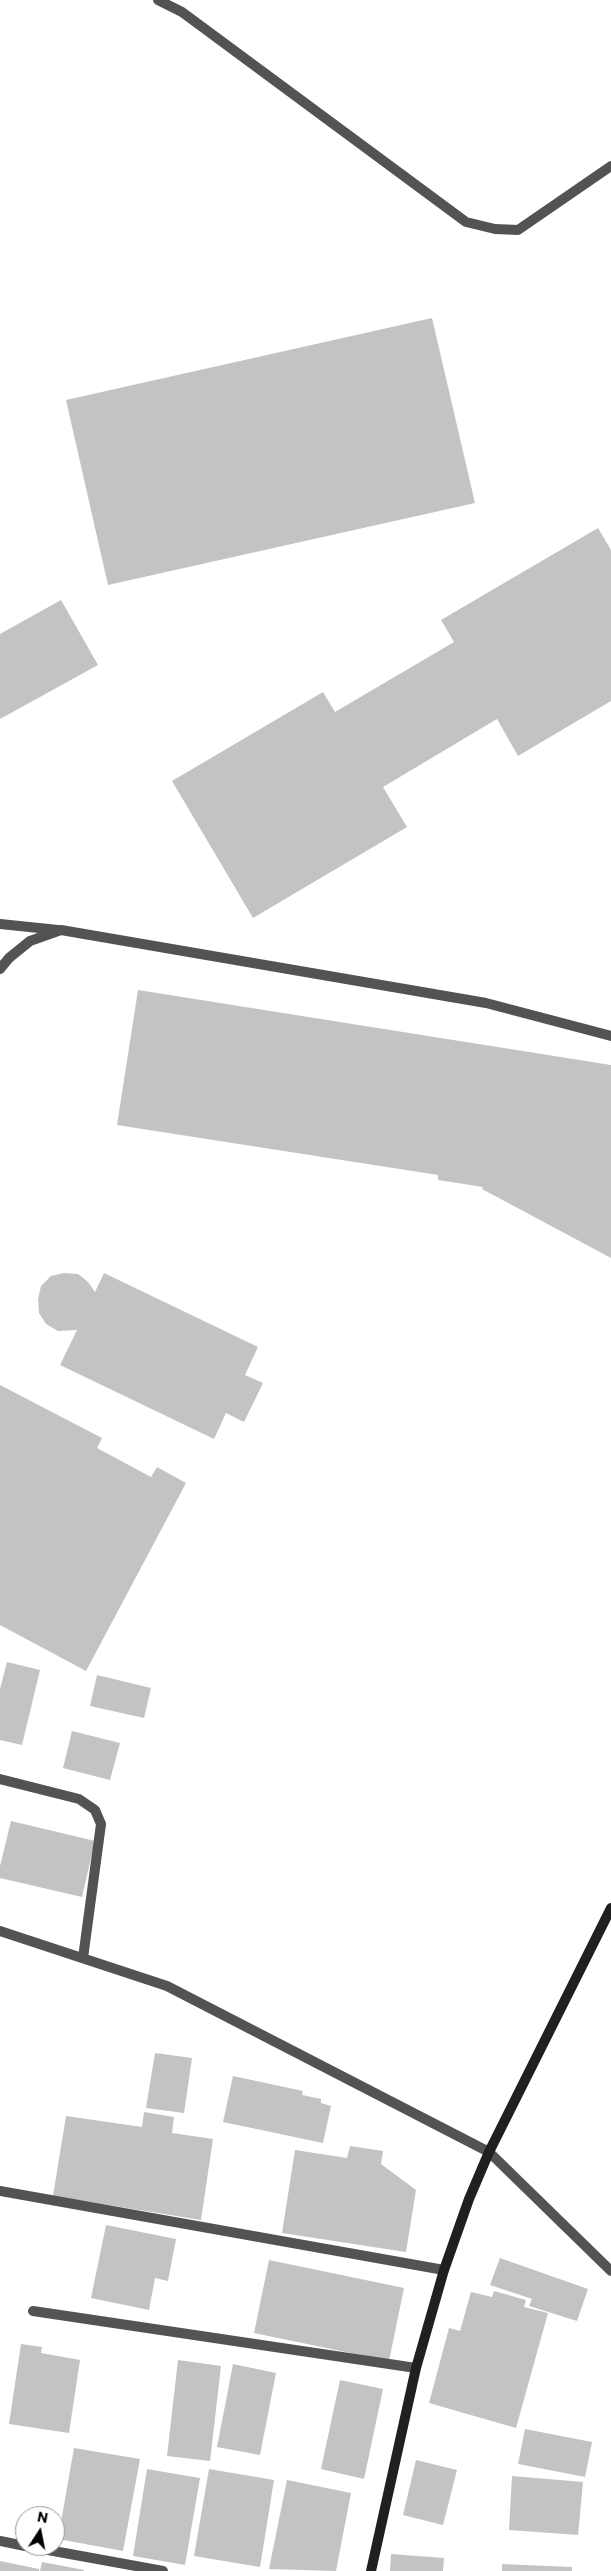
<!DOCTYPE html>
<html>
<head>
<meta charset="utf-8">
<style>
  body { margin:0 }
  #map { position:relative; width:611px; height:2571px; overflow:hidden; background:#fff; font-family:Commissioner,sans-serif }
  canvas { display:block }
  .north { position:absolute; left:15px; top:2506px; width:50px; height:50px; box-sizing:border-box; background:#fff; border:1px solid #999; border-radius:50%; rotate:11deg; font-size:14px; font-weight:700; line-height:20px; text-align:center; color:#000 }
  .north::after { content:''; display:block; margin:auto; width:18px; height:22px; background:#000; clip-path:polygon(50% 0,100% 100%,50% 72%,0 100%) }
</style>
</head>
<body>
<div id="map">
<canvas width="611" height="2571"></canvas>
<div class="north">N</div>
</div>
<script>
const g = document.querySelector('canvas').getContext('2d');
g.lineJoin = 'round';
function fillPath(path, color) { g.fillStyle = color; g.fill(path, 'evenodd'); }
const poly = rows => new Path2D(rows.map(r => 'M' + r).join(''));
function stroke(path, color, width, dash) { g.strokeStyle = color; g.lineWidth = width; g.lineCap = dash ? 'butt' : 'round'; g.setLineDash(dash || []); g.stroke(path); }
const building = poly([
  [432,318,475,503,108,585,66,400],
  [598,528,611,550,611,701,518,756,497,719,383,787,407,827,253,918,172,781,323,692,335,712,454,642,441,620],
  [61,600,98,665,0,719,0,634],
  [138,990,611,1065,611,1258,482,1189,483,1187,438,1180,438,1175,117,1125],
  [64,1273,78,1274,88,1282,95,1292,104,1273,258,1347,245,1375,263,1383,244,1422,226,1413,214,1439,60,1365,77,1330,58,1331,46,1324,39,1313,38,1299,41,1286,51,1276],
  [0,1385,102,1438,97,1448,151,1477,157,1467,186,1483,86,1671,0,1625],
  [7,1662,40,1670,22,1745,0,1740,0,1689],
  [97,1675,151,1688,144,1718,90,1706],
  [72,1731,120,1743,110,1780,63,1768],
  [11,1821,95,1841,82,1897,0,1878,0,1866],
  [155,2053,192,2058,184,2113,146,2108],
  [233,2076,303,2091,302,2095,321,2099,321,2103,331,2106,323,2143,223,2122],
  [144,2112,174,2117,172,2133,213,2139,201,2220,53,2196,66,2116,142,2127],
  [350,2146,383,2151,381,2164,416,2190,406,2252,282,2233,295,2150,347,2158],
  [106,2225,176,2239,168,2281,155,2278,149,2310,91,2298],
  [500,2258,588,2289,577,2321,529,2306,532,2299,490,2285],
  [269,2260,404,2288,389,2361,254,2333],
  [494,2291,526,2300,524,2307,548,2313,516,2428,429,2403,449,2328,460,2331,471,2292,492,2297],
  [21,2344,42,2347,41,2353,80,2360,69,2433,9,2424],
  [178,2360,221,2366,210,2461,167,2456],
  [233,2364,276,2373,260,2455,217,2447],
  [340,2380,383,2389,364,2479,321,2469],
  [525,2429,592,2442,585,2477,518,2464],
  [74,2448,140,2459,123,2551,58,2539],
  [416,2460,457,2470,443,2525,403,2515],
  [147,2469,200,2478,185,2565,133,2556],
  [209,2469,274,2480,260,2567,194,2556],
  [512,2476,583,2482,578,2535,509,2530],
  [287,2480,351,2493,336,2571,269,2569],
  [391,2554,444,2558,443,2571,390,2571],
  [0,2561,39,2569,39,2571,0,2571],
  [42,2562,84,2570,84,2571,40,2571],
  [502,2564,572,2567,572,2571,502,2571]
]);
const street = poly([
  [158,0,182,12,466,222,495,229,518,230,611,166],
  [0,924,58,930],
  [0,969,9,958,30,941,61,930,486,1003,611,1036],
  [0,1779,79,1799,95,1810,101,1824,83,1958],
  [0,1931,167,1986,489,2152,611,2271],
  [0,2191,444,2270],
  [33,2311,416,2368],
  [0,2541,25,2546],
  [26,2546,163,2571]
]);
const secondary = poly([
  [371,2571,416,2368,444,2270,469,2199,489,2152,611,1908]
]);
fillPath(building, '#c3c3c3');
stroke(street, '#535353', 10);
stroke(secondary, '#202020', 10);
</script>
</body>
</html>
